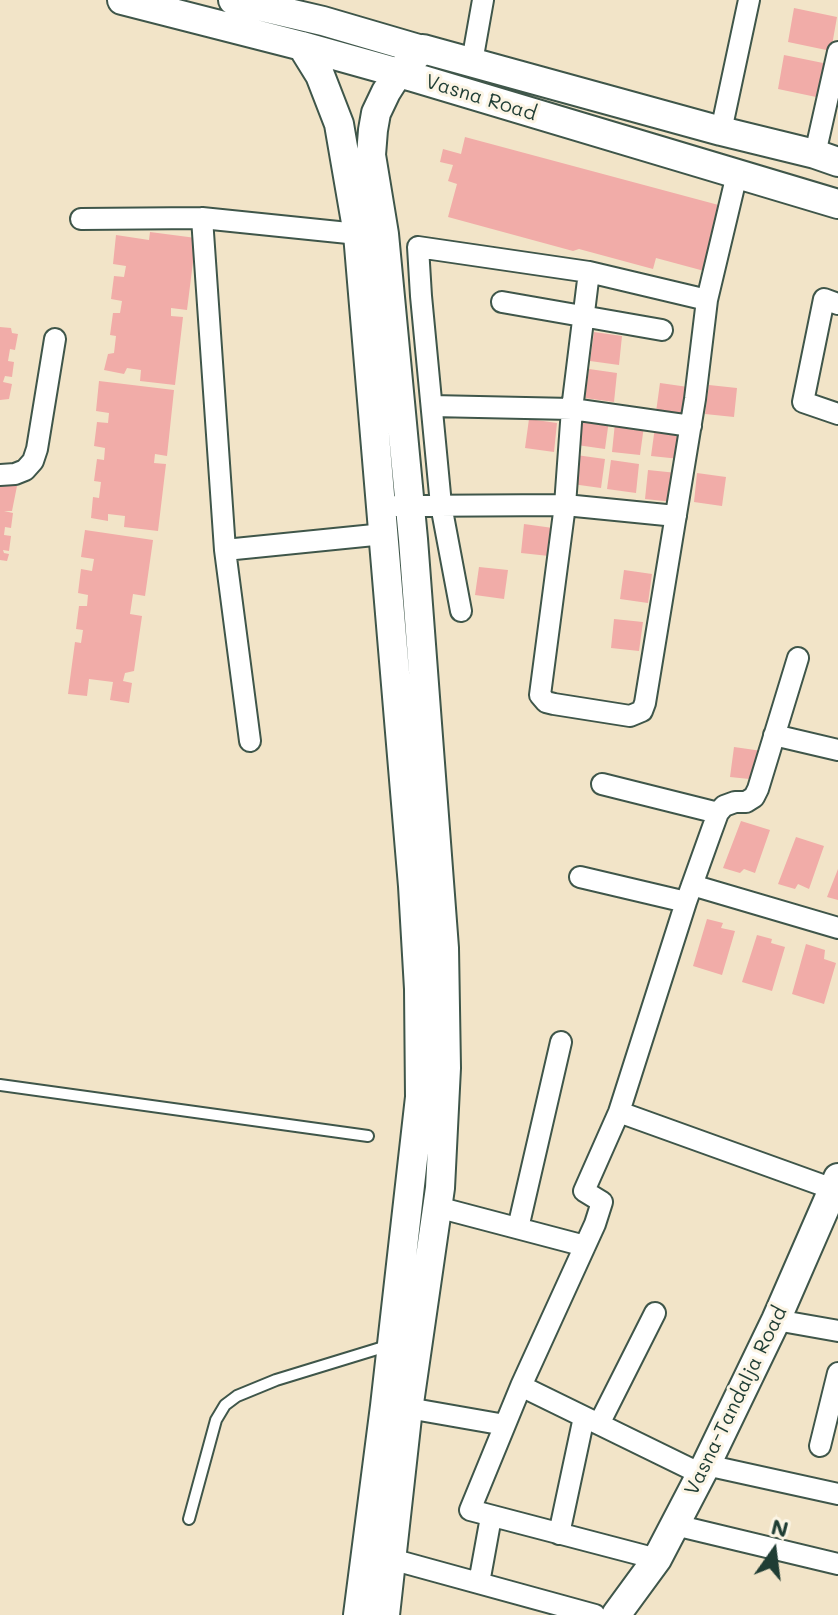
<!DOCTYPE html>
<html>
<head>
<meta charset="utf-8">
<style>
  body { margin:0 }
  #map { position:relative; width:838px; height:1615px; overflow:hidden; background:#f2e4c8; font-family:Mali,sans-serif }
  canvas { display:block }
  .north { position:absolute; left:734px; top:1511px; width:80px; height:80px; -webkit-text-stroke:6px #fcf5e5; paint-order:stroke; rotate:14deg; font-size:22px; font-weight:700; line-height:32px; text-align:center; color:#1f3d34 }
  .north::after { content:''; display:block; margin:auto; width:28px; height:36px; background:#1f3d34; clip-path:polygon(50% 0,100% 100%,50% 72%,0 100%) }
</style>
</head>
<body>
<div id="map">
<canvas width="838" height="1615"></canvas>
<div class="north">N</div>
</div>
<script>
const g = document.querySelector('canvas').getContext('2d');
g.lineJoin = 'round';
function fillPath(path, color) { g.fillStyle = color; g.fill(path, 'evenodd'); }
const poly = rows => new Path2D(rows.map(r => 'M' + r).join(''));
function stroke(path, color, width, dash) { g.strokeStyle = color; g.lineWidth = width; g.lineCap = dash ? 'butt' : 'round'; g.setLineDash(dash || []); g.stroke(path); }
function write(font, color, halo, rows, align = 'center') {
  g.font = font + ' Mali,sans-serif'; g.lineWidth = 6; g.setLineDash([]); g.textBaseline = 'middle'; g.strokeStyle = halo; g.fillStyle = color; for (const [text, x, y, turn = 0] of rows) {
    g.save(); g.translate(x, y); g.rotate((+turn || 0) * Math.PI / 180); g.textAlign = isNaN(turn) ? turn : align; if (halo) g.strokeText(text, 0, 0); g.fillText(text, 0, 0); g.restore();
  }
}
const building = poly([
  [794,8,837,17,831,51,788,42],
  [784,55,828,64,821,98,778,89],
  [465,137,726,207,708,272,656,258,653,269,579,249,573,251,448,217,457,184,448,181,453,165,440,162,443,149,461,154],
  [150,232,196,238,187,310,171,308,171,316,183,317,175,385,140,381,141,370,127,368,124,374,104,370,108,354,114,353,116,336,110,335,113,313,120,313,122,301,111,299,114,276,124,277,126,266,113,264,116,235,149,240],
  [0,327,11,328,12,333,18,334,15,350,10,349,8,361,14,362,12,377,5,376,3,382,12,384,9,399,0,400],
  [594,332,622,336,619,365,590,361],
  [589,369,617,373,614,402,585,398],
  [99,381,174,390,167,456,155,454,154,463,166,464,158,531,124,527,125,516,108,514,108,521,91,518,93,497,99,498,101,482,94,481,97,459,104,460,105,448,94,446,97,422,108,423,109,413,96,411],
  [660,383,688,387,685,416,656,412],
  [709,385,737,388,734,417,705,414],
  [580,416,609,420,605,449,577,445],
  [529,419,557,423,554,452,525,448],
  [615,423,644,426,640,455,612,452],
  [655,427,683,431,680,459,651,456],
  [576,455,605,459,601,488,572,484],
  [611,460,639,464,636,493,607,489],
  [648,470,677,473,673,502,645,499],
  [697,473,726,477,722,506,694,502],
  [0,477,10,484,17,486,12,511,4,511,13,513,11,528,5,527,4,535,11,536,9,551,3,550,4,553,9,554,7,561,0,560],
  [524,524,553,528,549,556,521,553],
  [85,530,153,540,145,596,133,594,130,614,142,616,134,671,125,673,123,681,132,683,129,703,110,700,113,682,89,679,87,696,68,694,75,642,81,643,83,630,76,629,79,606,87,606,88,595,78,593,81,569,92,571,94,559,81,557],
  [479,567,508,570,504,599,475,595],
  [624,570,652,574,648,603,620,599],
  [614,619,643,622,639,651,611,648],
  [734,747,762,751,759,780,730,777],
  [741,821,770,830,755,873,744,869,740,873,723,868],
  [796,837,824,846,809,889,798,884,795,889,778,884],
  [838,869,838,900,827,897],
  [707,919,723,923,721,928,735,931,722,975,693,966],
  [757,935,772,939,771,943,785,947,772,991,742,982],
  [806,944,825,950,824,959,836,963,824,1004,792,994]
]);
const lane = poly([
  [0,1085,368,1136],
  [189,1519,216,1420,225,1405,237,1396,276,1380,387,1346]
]);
const street = poly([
  [472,62,483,0],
  [721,131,749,0],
  [815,154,838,52],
  [202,218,225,550,250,741],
  [81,219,202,218,358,234],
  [589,272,572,409,565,505,540,695,546,702,554,704,630,716,642,711,645,703,695,399,707,300,737,174],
  [502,302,662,330],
  [838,304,824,299,803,402,838,414],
  [432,406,572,409,691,426],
  [0,475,15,474,25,470,33,461,37,449,55,339],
  [396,506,565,505,676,516],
  [225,550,384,534],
  [461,611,441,505,421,296,418,247,589,272,707,300],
  [774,735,838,750],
  [602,784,718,813],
  [580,877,686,902],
  [692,885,838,928],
  [619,1112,833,1189],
  [437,1207,585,1246],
  [518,1228,561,1042],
  [776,1320,838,1331],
  [521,1386,470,1510,657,1559],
  [408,1408,505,1425],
  [599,1424,655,1313],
  [820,1446,838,1373],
  [706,1465,838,1494],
  [701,1474,521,1386,595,1224,602,1202,584,1191,619,1112,686,902,710,835,718,813,724,806,735,802,746,802,754,797,758,789,798,658],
  [675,1525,838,1564],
  [559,1534,584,1417],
  [391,1559,595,1615],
  [479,1583,491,1517]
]);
const secondary = poly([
  [122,0,302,46,413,77,838,204],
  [233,0,323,21,422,50,423,49,721,131,815,154,838,162],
  [302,46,320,75,339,124,358,234,413,886,419,989,420,1097,385,1406,358,1615],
  [385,1615,407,1417,440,1188,446,1068,444,948,413,539,384,234,371,155,373,130,376,113,386,92,398,73,422,50],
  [616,1615,657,1559,706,1465,776,1320,838,1178]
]);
const streetNames = [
  ["Vasna Road",481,98,17],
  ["Vasna-Tandalja Road",736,1401,-64]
];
fillPath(building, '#f1aca8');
stroke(lane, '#3f564a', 14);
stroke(street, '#3f564a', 24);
stroke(secondary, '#3f564a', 32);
stroke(lane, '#fff', 10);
stroke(street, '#fff', 20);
stroke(secondary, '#fff', 28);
write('20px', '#1f3d34', '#fcf5e5', streetNames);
</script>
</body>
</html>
